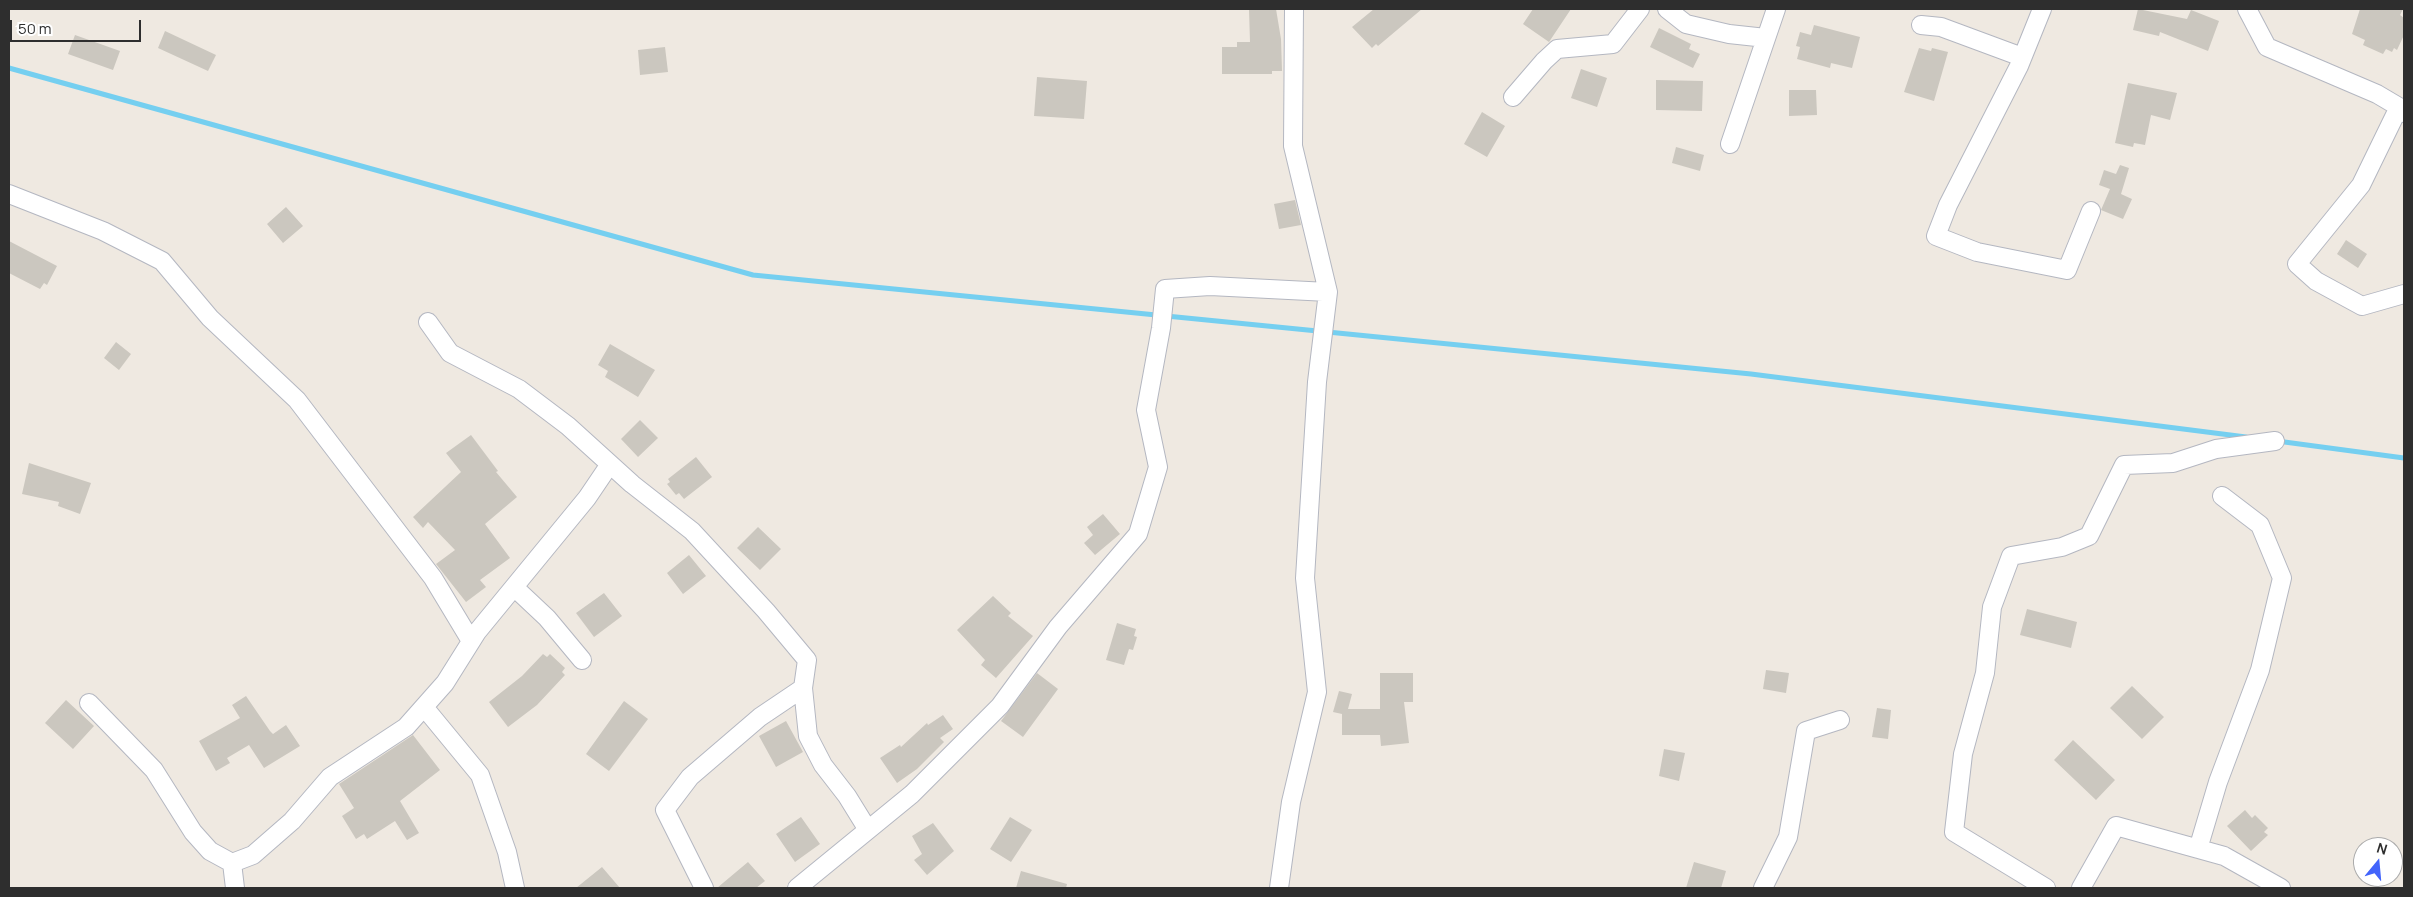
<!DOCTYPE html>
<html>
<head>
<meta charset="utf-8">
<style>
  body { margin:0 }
  #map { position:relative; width:2413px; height:897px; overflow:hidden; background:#efe9e1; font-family:Manrope,sans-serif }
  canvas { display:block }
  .frame { position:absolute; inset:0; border:10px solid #2e2e2e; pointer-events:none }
  .north { position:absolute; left:2353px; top:837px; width:50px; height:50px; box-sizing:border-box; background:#fff; border:1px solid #ababab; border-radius:50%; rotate:17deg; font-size:14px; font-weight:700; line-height:20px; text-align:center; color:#2e2e2e }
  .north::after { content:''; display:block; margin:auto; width:18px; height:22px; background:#4264fb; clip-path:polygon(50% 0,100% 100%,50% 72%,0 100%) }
  .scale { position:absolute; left:10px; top:20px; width:131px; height:22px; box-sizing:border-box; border:2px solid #2e2e2e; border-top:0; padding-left:6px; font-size:15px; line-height:18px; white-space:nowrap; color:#2e2e2e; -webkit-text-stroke:4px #fff; paint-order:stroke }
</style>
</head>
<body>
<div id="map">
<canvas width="2413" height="897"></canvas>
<div class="frame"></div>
<div class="north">N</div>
<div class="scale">50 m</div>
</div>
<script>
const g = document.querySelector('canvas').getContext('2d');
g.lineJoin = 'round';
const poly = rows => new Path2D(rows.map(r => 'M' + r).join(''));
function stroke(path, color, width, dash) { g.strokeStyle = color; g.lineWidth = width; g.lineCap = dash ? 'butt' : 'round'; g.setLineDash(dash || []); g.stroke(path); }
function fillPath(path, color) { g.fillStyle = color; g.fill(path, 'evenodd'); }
const stream = poly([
  [9,68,753,275,1751,374,2246,437],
  [2277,441,2404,458]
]);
const building = poly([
  [1249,9,1276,9,1281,39,1282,71,1272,71,1272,74,1222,74,1222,47,1237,47,1237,42,1250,42],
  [1374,9,1422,9,1378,46,1376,44,1372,48,1352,27],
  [1533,9,1571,9,1549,42,1523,24],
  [2138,9,2187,19,2191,10,2219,21,2208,51,2160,32,2159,36,2133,30],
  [2360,9,2403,9,2400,15,2404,18,2404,35,2397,50,2394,48,2392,52,2386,49,2383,54,2363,45,2365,40,2352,34],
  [1814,25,1860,37,1852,68,1831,63,1830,68,1797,59,1800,47,1796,46,1800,32,1811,35],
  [1659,28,1691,44,1689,49,1700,54,1693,68,1650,47],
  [165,31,216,55,208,71,158,48],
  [75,35,120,51,113,70,68,54],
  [665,47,668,72,640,75,638,50],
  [1919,48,1931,51,1932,48,1948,52,1934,101,1904,92],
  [1581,69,1607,78,1597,107,1571,98],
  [1037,77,1087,81,1084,119,1034,116],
  [1656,80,1703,81,1702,111,1656,110],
  [2128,83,2177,93,2170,120,2151,115,2145,145,2134,143,2133,147,2115,143],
  [1789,90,1816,90,1817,115,1789,116],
  [1482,112,1505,126,1487,157,1464,144],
  [1676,147,1704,155,1700,171,1672,163],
  [2120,165,2129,168,2121,194,2132,199,2123,219,2101,210,2110,189,2099,185,2104,170,2116,174],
  [1295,200,1301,225,1279,229,1274,204],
  [286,207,303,226,283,243,267,224],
  [2346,240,2367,254,2358,268,2337,254],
  [9,241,57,266,47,285,44,283,40,289,9,273],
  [116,342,131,354,119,370,104,358],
  [610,344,655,370,638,397,605,377,608,371,598,365],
  [640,420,658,438,638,457,621,439],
  [471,435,498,471,496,472,517,497,485,524,510,558,480,580,486,587,466,602,436,564,455,550,428,522,423,528,413,517,461,472,446,453],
  [696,457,712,477,684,499,679,493,676,495,667,484,670,482,668,479],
  [29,463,91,483,80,514,58,506,59,502,22,494],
  [1103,514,1120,534,1095,555,1084,543,1093,535,1087,527],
  [758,527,781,549,760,570,737,548],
  [689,555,706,576,683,594,667,573],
  [604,593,622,616,594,637,576,613],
  [993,596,1011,613,1008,616,1033,636,996,678,981,665,985,660,957,630],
  [2027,609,2077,622,2071,648,2020,635],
  [1117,623,1136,629,1134,636,1137,637,1133,650,1129,649,1124,665,1106,660],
  [543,654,547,657,550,654,565,668,562,672,565,675,537,705,508,727,489,702,522,676],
  [1766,670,1789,673,1786,693,1763,689],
  [1037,673,1058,689,1023,737,1001,721],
  [1380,673,1413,673,1413,702,1404,702,1409,743,1381,746,1380,735,1342,735,1342,714,1333,712,1339,691,1352,694,1348,709,1380,709],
  [2132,686,2164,717,2142,739,2110,708],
  [246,696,270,731,273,734,286,725,300,746,264,768,249,745,227,758,230,763,216,771,199,741,240,718,232,705],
  [66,700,94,726,73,749,45,723],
  [624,701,648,719,609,771,586,754],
  [1877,708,1891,710,1888,739,1872,737],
  [943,715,953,729,940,738,944,742,917,769,897,783,880,758,900,745,901,747,927,723,928,725],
  [786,721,803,752,776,767,759,736],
  [413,735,440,770,400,801,419,833,407,840,395,821,367,839,364,834,356,839,342,816,354,808,339,784],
  [2073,740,2115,780,2096,800,2054,760],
  [1664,749,1685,753,1679,781,1659,776],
  [2245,810,2252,818,2255,815,2268,828,2264,832,2268,835,2251,851,2227,826],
  [801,817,820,844,795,862,776,834],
  [1010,817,1032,830,1011,862,990,849],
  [933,823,954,851,927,875,914,860,922,854,912,836],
  [748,862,765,881,756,888,717,888],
  [1694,862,1726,871,1721,888,1686,888],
  [602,867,620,888,576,888],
  [1021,871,1067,884,1066,888,1016,888]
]);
const street = poly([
  [1667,9,1686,24,1729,34,1766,38],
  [2042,9,2019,66,1948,205,1936,236,1977,252,2067,270,2091,211],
  [2247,9,2267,47,2377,94,2399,107,2404,113],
  [1921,25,1941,27,2022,57],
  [1513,97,1544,61,1557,49,1613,44,1640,9],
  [2399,107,2361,185,2297,264,2316,281,2362,306,2404,294],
  [1730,144,1776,9],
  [9,194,103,231,162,261,210,318,297,400,433,578,471,641],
  [428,322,450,353,519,389,568,426,632,484,692,531,766,611,807,660,803,688,808,736,823,765,847,796,868,830],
  [514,587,547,618,582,660],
  [89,703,154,770,193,832,210,851,232,863,253,855,292,821,330,777,406,727,445,683,477,632,587,498,610,464],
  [424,707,480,775,507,852,515,888],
  [2198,849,2218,782,2260,670,2282,578,2260,525,2222,496],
  [232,863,235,888],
  [704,888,665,810,690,777,760,717,803,688],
  [797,888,912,794,1000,706,1058,627,1138,534,1158,467,1146,410,1161,328,1165,289,1210,286,1328,292],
  [1279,888,1291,802,1317,692,1305,578,1317,382,1328,292,1293,146,1294,9],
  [1763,888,1788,837,1806,731,1840,720],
  [2046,888,1954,832,1963,754,1985,673,1992,607,2011,556,2062,547,2089,536,2124,465,2173,463,2216,449,2275,441],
  [2081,888,2116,826,2224,856,2281,888]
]);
stroke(stream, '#75cff0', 5);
fillPath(building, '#cbc7bf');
stroke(street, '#b4b7c1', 20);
stroke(street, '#fff', 18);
</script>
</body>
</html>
